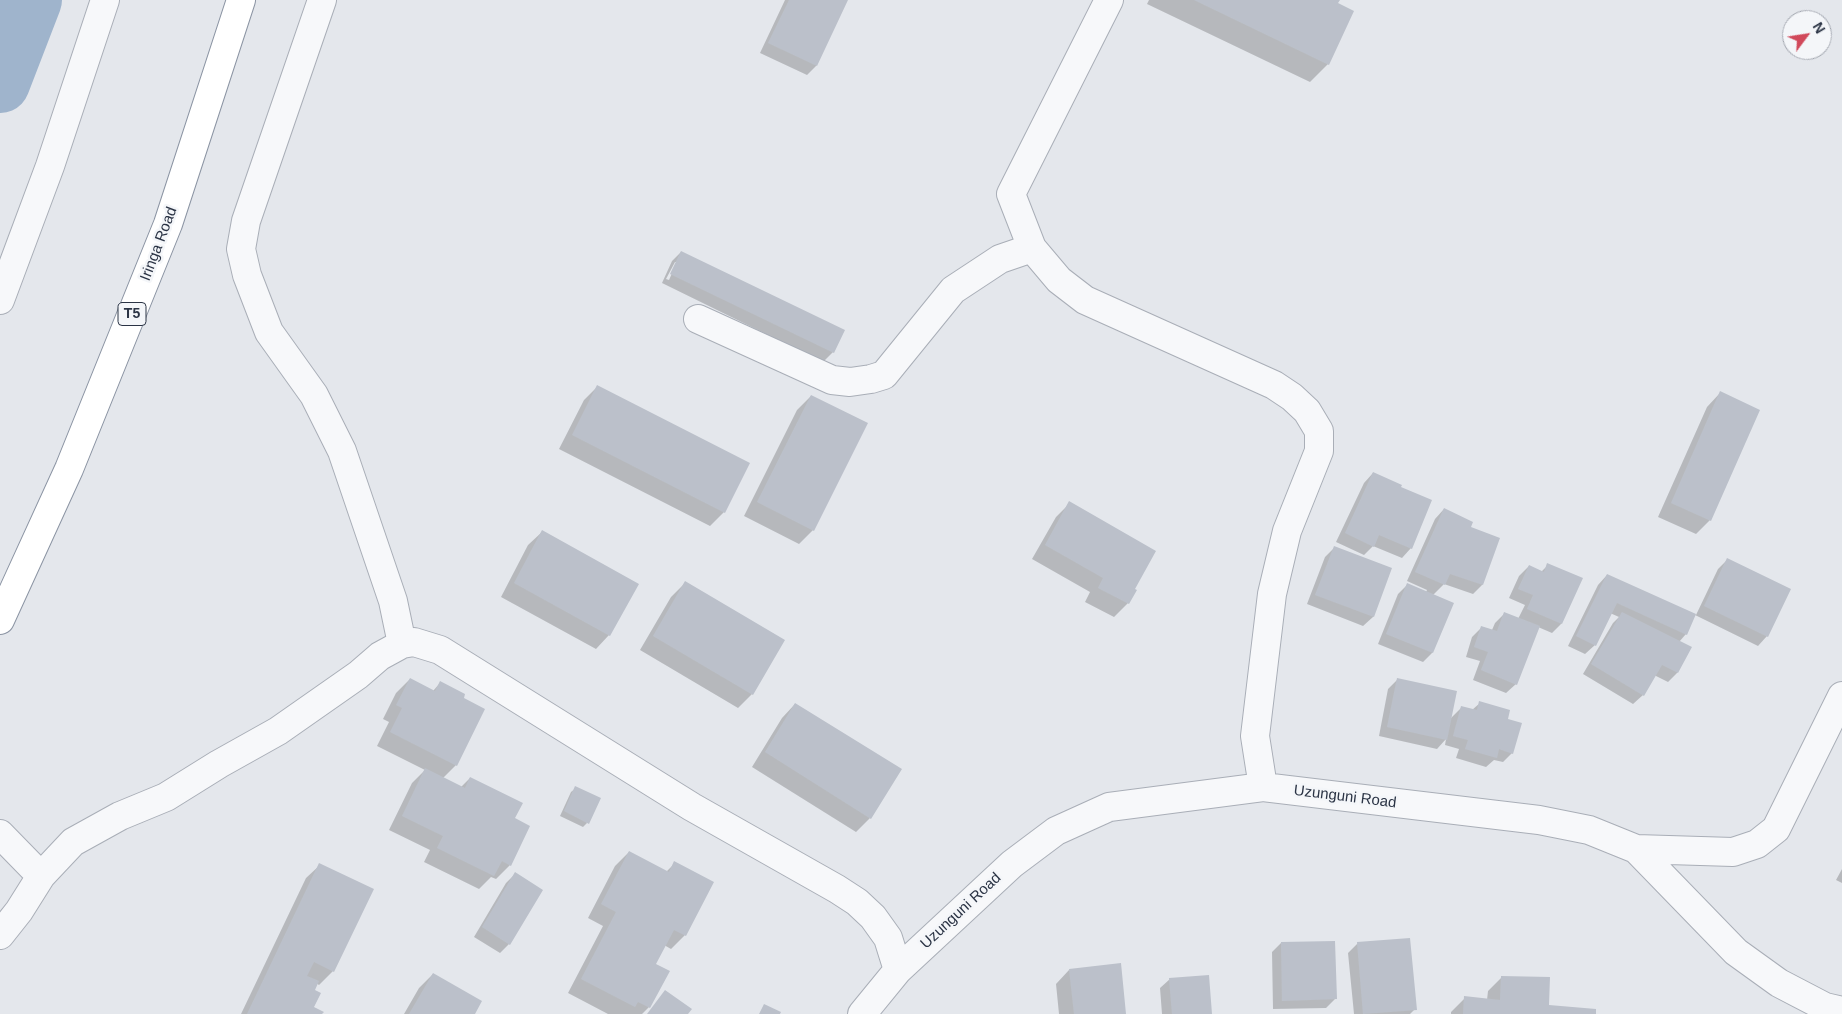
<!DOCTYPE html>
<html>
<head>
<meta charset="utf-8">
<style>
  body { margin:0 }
  #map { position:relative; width:1842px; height:1014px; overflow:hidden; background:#e4e7ec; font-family:Helvetica,sans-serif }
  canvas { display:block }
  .north { position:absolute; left:1782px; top:10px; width:50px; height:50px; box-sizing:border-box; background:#f4f6f9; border:1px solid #a4a8b1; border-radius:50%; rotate:59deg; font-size:14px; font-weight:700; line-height:20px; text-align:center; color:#2b3445 }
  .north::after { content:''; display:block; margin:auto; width:18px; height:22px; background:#d1495b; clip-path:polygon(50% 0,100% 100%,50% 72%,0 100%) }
</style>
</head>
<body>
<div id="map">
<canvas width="1842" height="1014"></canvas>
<div class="north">N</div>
</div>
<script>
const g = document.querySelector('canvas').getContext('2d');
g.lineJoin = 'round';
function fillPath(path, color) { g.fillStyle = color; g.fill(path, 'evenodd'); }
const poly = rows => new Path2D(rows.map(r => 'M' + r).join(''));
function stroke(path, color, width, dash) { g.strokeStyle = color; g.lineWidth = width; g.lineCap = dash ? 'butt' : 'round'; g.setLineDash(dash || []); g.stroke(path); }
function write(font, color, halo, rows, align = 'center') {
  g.font = font + ' Helvetica,sans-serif'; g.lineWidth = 5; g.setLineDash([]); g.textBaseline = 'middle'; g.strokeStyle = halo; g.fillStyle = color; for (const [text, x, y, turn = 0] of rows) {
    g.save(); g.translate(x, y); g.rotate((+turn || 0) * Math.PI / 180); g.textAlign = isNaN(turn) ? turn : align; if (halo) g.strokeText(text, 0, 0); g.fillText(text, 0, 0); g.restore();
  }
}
const shadow = poly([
  [785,0,847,0,816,66,807,75,760,53],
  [1149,0,1338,0,1328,64,1310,82,1147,4],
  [681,252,843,331,833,352,823,362,662,283,672,261],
  [675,262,677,262,669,280,666,279],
  [597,387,724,512,710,526,559,449,584,400],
  [1720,393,1710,520,1696,534,1658,517,1707,407],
  [811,396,813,530,799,544,744,516,797,410],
  [1373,473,1399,487,1411,548,1402,558,1373,546,1364,555,1336,542,1364,483],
  [1070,503,1133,590,1128,603,1114,617,1085,602,1090,592,1032,559,1056,517],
  [1444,509,1469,528,1498,539,1482,585,1473,594,1444,584,1433,595,1452,603,1432,653,1423,662,1378,644,1398,594,1407,585,1426,592,1427,590,1407,581,1435,519],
  [542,532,609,635,596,649,501,597,528,545],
  [1334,548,1391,569,1373,617,1363,626,1307,604,1325,557],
  [1727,560,1767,636,1758,646,1695,615,1686,634,1679,642,1690,647,1677,673,1668,682,1654,675,1643,695,1633,704,1583,674,1613,623,1619,617,1610,613,1595,645,1585,654,1568,646,1598,585,1607,575,1696,615,1718,569],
  [1548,565,1581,579,1561,624,1552,633,1538,627,1516,684,1506,693,1473,680,1480,661,1466,657,1472,637,1482,627,1492,630,1495,623,1505,613,1518,619,1525,605,1509,598,1519,576,1529,566,1541,572],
  [685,583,752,694,738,708,640,650,671,597],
  [410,679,433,691,440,683,456,765,443,778,461,787,470,778,514,819,510,865,496,879,491,877,479,889,424,862,430,850,389,830,412,783,425,770,377,746,389,722,383,719,396,693],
  [1397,680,1450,719,1462,707,1472,710,1480,703,1506,720,1512,753,1503,762,1494,760,1486,767,1456,758,1459,749,1445,745,1446,739,1437,749,1379,736,1388,689],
  [795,704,870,818,856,832,752,767,782,718],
  [576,788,587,823,583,827,560,816,571,792],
  [629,852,666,872,675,863,685,935,671,949,664,945,654,964,649,1007,642,1014,608,1014,568,993,603,926,588,918,615,866],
  [320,865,333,971,319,985,316,983,313,990,313,1008,321,1014,241,1014,306,878],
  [1842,869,1842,883,1836,880],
  [515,874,509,944,500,953,474,937,506,883],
  [1281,943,1335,999,1326,1008,1273,1009,1272,952],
  [1358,943,1415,1009,1410,1014,1354,1014,1348,953],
  [1069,970,1125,1014,1059,1014,1056,984],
  [433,974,473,1014,404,1014,419,988],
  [1502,977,1547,1006,1595,1014,1451,1014,1451,1012,1465,998,1487,1000,1488,991],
  [1170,979,1210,1014,1162,1014,1160,988]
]);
const river = poly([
  [0,83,32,0]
]);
const building = poly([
  [789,0,848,0,817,66,768,43],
  [1194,0,1340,0,1338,3,1354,11,1329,65],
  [681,251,845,330,834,353,670,274],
  [597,385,750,463,725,513,572,435],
  [1720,391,1760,410,1711,521,1671,503],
  [811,395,868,423,814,531,757,502],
  [1373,472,1402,485,1401,487,1432,500,1412,549,1379,535,1374,547,1345,533],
  [1069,501,1156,551,1135,589,1137,590,1129,604,1098,588,1103,578,1045,545],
  [1444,508,1473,522,1471,527,1500,538,1483,585,1450,574,1445,585,1415,572],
  [542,530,639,584,610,636,514,583],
  [1334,546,1392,568,1374,617,1315,595],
  [1727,558,1791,589,1768,637,1704,606],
  [1547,563,1583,578,1562,624,1527,609,1533,595,1518,589,1529,565,1544,572],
  [1607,574,1696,614,1687,635,1617,603,1596,646,1576,636],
  [685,581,785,640,753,695,653,636],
  [1407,583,1454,603,1433,653,1386,634],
  [1504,612,1540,626,1517,685,1481,670,1488,652,1474,647,1481,626,1497,631],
  [1622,612,1692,647,1678,673,1662,665,1644,696,1591,664],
  [410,678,435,691,440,681,465,694,464,698,485,709,457,766,390,732,402,708,396,705],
  [1397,678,1457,691,1447,740,1387,727],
  [1479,701,1510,710,1508,719,1522,723,1513,754,1499,749,1497,758,1465,749,1468,740,1453,736,1461,706,1477,710],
  [795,703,902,769,871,819,765,752],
  [425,768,465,788,470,777,523,803,515,818,530,826,511,866,502,861,494,876,437,848,443,836,402,816],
  [575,786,601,798,589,824,564,811],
  [629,851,669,872,674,861,714,882,686,936,674,930,656,964,670,971,650,1008,638,1002,635,1007,581,979,616,912,601,904],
  [319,863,374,889,334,972,314,962,307,976,319,981,315,990,321,993,314,1007,324,1012,322,1014,247,1014],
  [515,872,543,890,510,945,482,927],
  [1410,938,1417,1010,1363,1014,1357,942],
  [1335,941,1337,999,1282,1001,1281,942],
  [1121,963,1126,1014,1074,1014,1069,969],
  [433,973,482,1001,475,1014,409,1014],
  [1209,975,1212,1014,1172,1014,1169,978],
  [1501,976,1550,977,1549,1005,1596,1009,1596,1014,1463,1014,1464,996,1500,1000],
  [665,990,692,1009,688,1014,647,1014],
  [764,1004,781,1012,780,1014,759,1014]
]);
const minor = poly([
  [322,0,246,221,241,249,247,275,269,332,314,395,342,451,393,601,402,644],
  [1109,0,1011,194,1032,248,1059,280,1085,300,1274,385,1292,397,1307,411,1319,431,1319,451,1287,531,1272,594,1255,736,1263,787],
  [0,300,50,166,105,0],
  [698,319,832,380,850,382,871,379,884,375,953,290,1000,259,1032,248],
  [0,834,41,876],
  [1636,849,1733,852,1757,844,1776,829,1842,696],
  [0,935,19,911,41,876,73,842,120,816,166,797,219,764,278,731,358,675,380,656,402,644,414,642,440,650,692,807,837,889,857,902,873,917,888,938,898,970],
  [862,1014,898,970,1012,864,1056,831,1109,807,1263,787,1539,820,1589,830,1636,849,1736,952,1779,983,1825,1007,1842,1011]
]);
const highway = poly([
  [0,620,69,469,168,224,241,0]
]);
const shields = [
  [132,314,28]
];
const shieldNames = [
  ["T5",132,314]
];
const streetNames = [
  ["Iringa Road",159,244,-69],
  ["Uzunguni Road",1345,797,7],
  ["Uzunguni Road",961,911,-43]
];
fillPath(shadow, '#0003');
stroke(river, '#9fb4cc', 60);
fillPath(building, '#bbc0ca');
stroke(minor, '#a9aeb7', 30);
stroke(highway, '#8b94a3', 30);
stroke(minor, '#f7f8fa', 28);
stroke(highway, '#fff', 28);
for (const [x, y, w] of shields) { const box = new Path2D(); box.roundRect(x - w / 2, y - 11.5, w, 23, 4); g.fillStyle = '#f4f6f9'; g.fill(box); stroke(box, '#2b3445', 1); }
write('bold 14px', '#2b3445', null, shieldNames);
write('15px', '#2b3445', '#f4f6f9', streetNames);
</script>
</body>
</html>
